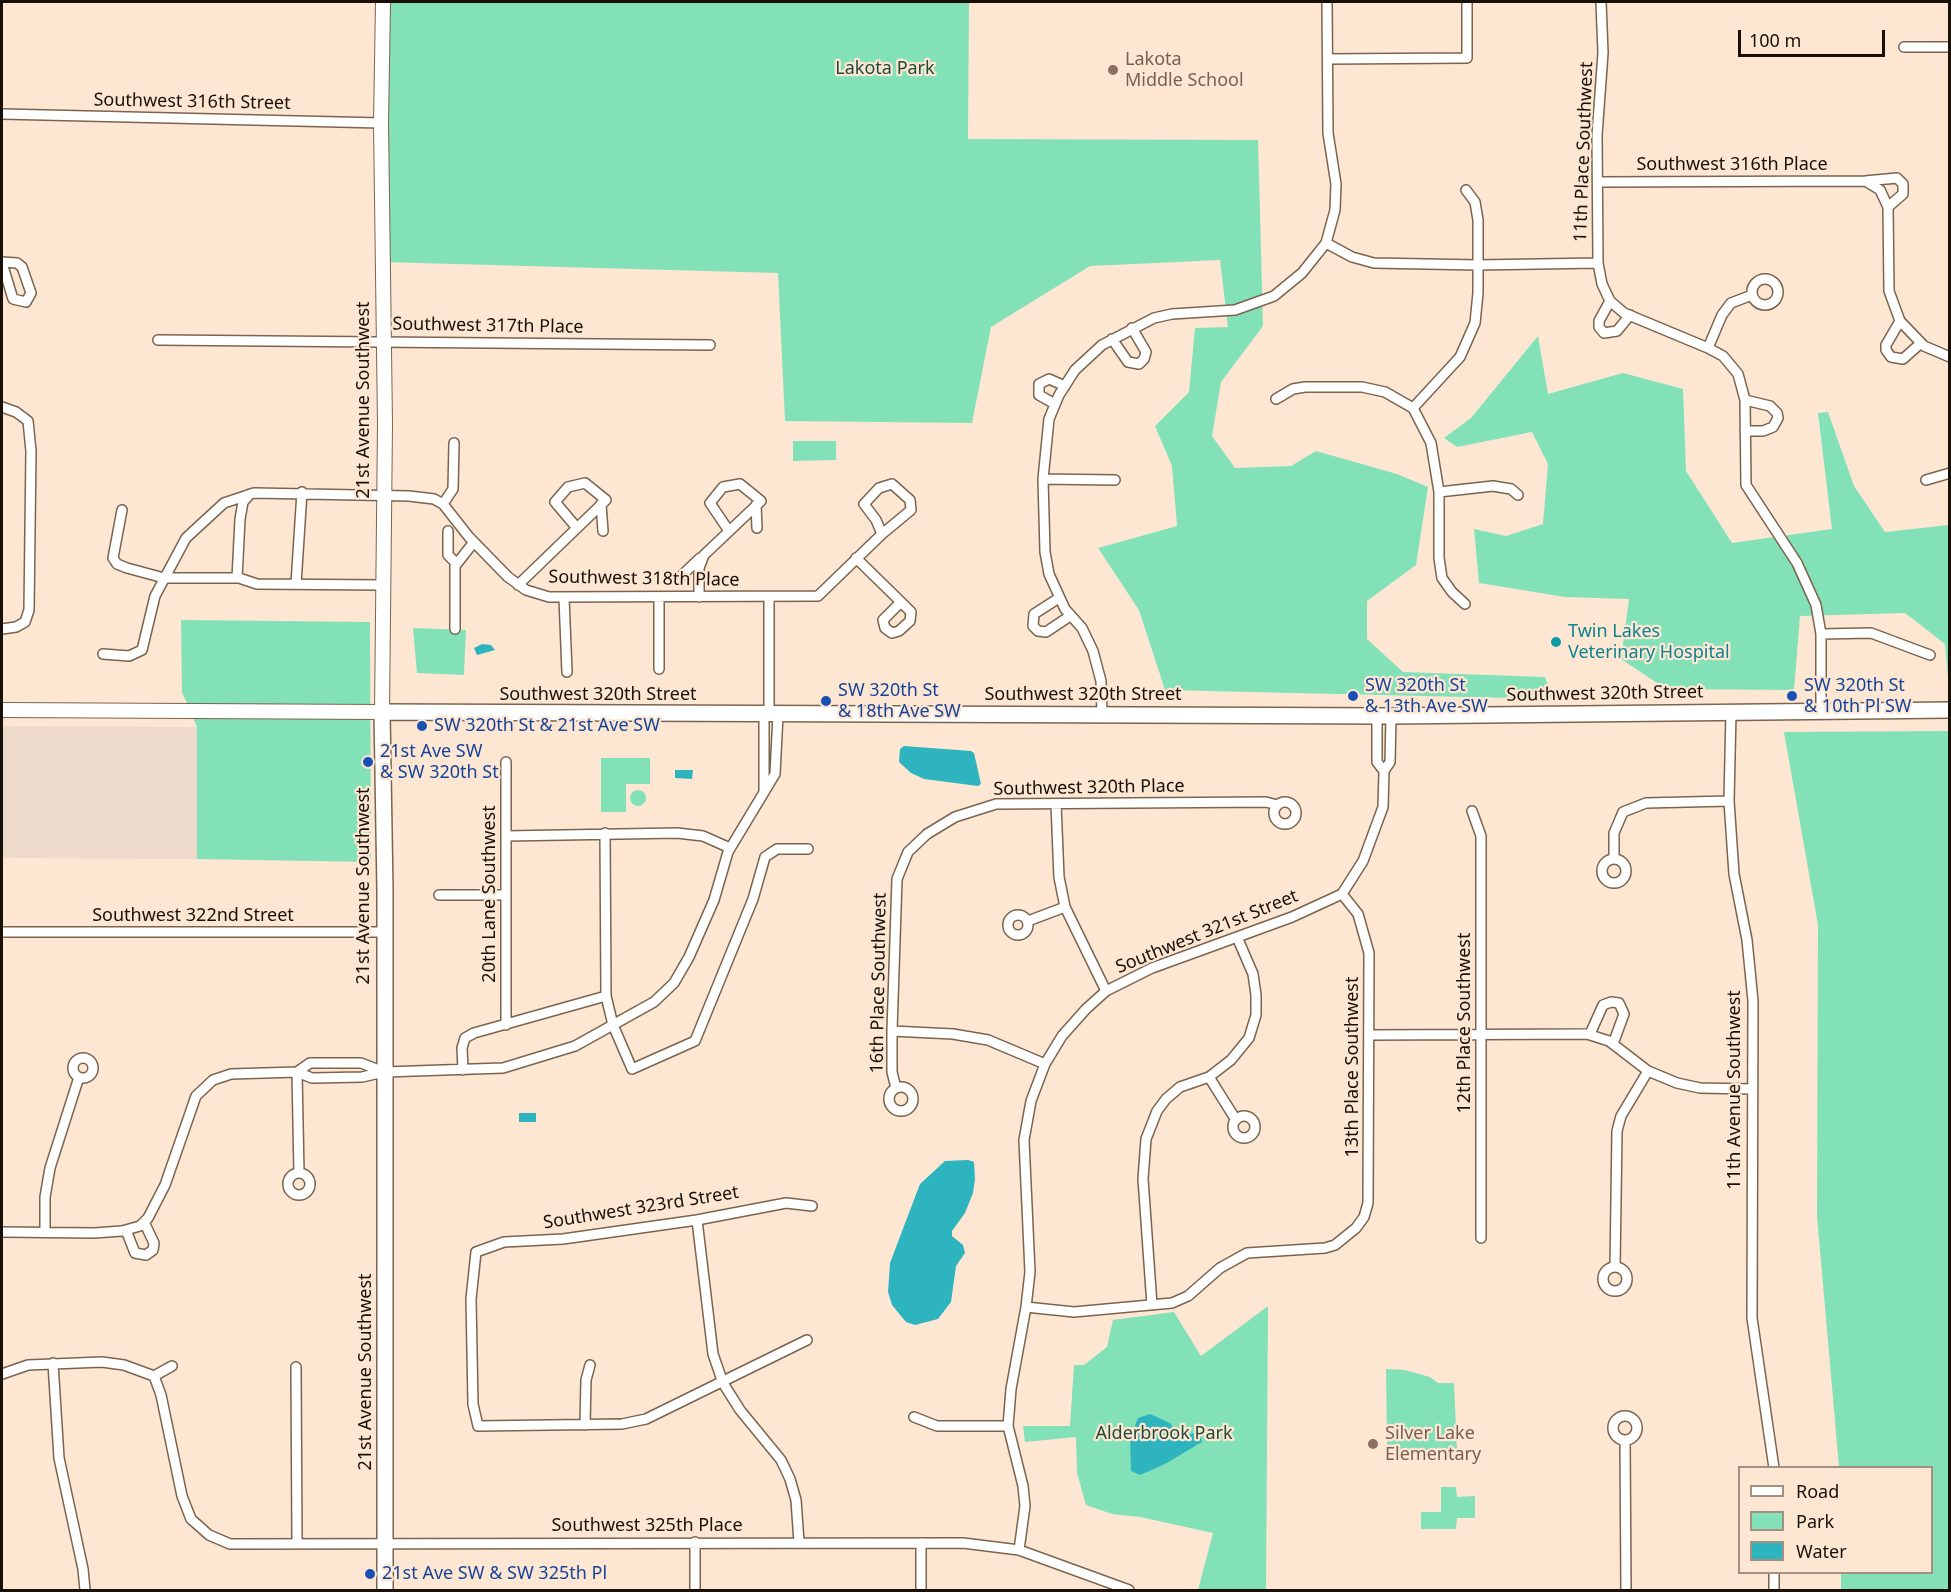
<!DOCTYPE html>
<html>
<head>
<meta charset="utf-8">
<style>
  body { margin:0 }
  #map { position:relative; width:1951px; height:1592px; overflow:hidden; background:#fde7d3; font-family:"Noto Sans",sans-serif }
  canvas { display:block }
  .frame { position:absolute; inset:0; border:3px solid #191108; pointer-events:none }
  .legend { position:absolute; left:1738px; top:1466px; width:195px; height:108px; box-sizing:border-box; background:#fde7d3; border:2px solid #a29182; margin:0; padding:8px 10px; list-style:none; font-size:18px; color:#191108 }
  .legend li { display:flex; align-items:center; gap:12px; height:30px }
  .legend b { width:30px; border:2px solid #a29182 }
  .scale { position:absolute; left:1738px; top:30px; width:147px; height:27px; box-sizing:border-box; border:3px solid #191108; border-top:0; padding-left:8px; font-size:18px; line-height:21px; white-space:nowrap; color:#191108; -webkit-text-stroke:4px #fde7d3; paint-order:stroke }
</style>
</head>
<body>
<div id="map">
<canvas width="1951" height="1592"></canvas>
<div class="frame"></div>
<ul class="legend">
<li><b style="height:8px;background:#fff"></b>Road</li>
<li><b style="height:16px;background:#83e1b8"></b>Park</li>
<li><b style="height:16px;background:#2db4be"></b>Water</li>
</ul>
<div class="scale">100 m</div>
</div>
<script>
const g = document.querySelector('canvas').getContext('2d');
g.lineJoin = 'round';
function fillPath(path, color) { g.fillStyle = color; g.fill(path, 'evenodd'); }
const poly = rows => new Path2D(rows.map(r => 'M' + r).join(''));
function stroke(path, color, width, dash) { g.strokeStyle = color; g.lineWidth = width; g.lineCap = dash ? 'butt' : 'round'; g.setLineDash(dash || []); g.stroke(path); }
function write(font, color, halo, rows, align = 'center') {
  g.font = font + ' "Noto Sans",sans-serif'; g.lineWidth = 4.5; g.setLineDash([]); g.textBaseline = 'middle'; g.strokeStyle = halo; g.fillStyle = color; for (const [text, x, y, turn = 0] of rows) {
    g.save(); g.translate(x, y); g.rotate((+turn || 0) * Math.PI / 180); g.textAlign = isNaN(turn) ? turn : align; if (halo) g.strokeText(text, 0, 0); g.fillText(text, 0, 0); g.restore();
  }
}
const commercial = poly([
  [2,726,197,727,197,859,2,858]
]);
const green = poly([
  [383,2,969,2,968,139,1258,140,1263,326,1221,382,1212,436,1235,468,1291,466,1316,451,1397,474,1428,487,1416,565,1367,601,1367,639,1403,672,1545,677,1553,699,1165,690,1139,610,1098,548,1177,526,1172,466,1155,426,1189,392,1195,328,1228,327,1220,260,1090,266,991,327,972,423,785,421,778,273,383,262],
  [1538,336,1548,394,1623,373,1683,389,1686,471,1732,543,1832,529,1818,413,1828,412,1854,486,1885,532,1949,525,1949,689,1945,644,1905,613,1800,616,1794,690,1666,689,1621,659,1629,599,1565,597,1479,583,1474,529,1506,536,1543,524,1548,464,1532,432,1457,447,1444,438,1471,418],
  [793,441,836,441,836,460,793,461],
  [181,620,370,622,371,862,197,859,197,727,182,692],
  [413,628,466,630,464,675,417,673],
  [1949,731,1949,1590,1841,1590,1841,1573,1932,1572,1932,1468,1839,1467,1817,1216,1818,925,1784,732],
  [601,758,650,758,650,784,626,784,626,812,601,812],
  '630 798a8 8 0 1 1 16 0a8 8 0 1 1-16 0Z',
  [1268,1306,1266,1590,1198,1590,1213,1533,1140,1517,1112,1514,1086,1505,1077,1473,1076,1437,1025,1442,1023,1426,1070,1426,1074,1365,1084,1365,1107,1347,1113,1320,1174,1312,1201,1356],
  [1386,1369,1405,1370,1430,1377,1438,1383,1454,1383,1457,1451,1393,1449,1387,1444],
  [1441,1487,1456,1487,1457,1497,1475,1496,1475,1518,1457,1518,1456,1529,1421,1529,1421,1512,1441,1512]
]);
const water = poly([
  [482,644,491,645,495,650,477,655,474,648],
  [904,746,971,751,974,753,981,784,978,786,924,779,911,773,899,762,900,749],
  [675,770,693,770,692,779,675,778],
  [519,1113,536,1113,536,1122,519,1122],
  [968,1160,974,1162,975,1179,973,1193,965,1213,952,1231,952,1236,963,1245,965,1253,956,1266,951,1302,938,1319,915,1325,906,1322,892,1305,888,1292,890,1263,920,1184,945,1161],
  [1150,1414,1170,1423,1177,1434,1184,1436,1194,1433,1201,1438,1202,1442,1165,1464,1140,1475,1131,1471,1130,1438,1138,1418]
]);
const minor = poly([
  [1601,2,1603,53,1597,135,1598,263,1602,284,1610,301,1624,313,1708,348,1723,356,1738,374,1745,400,1746,485,1797,563,1816,605,1821,634,1821,711],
  [1904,47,1950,47],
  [1328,59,1467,58,1467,2],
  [2,114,381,123],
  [1598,182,1865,181,1897,178,1903,184,1903,194,1888,207],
  [1867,182,1880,190,1888,207,1889,291,1900,321,1924,346,1950,357],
  [1326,243,1352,257,1374,263,1478,265,1598,263],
  [2,262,17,263,22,267,31,293,26,302,13,299,2,263],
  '1752 292a13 13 0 1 1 26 0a13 13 0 1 1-26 0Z',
  [1610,301,1599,321,1599,327,1604,333,1617,331,1630,315],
  [1900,321,1886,345,1886,350,1891,357,1903,359,1921,343],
  [1112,339,1128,362,1139,364,1144,359,1146,352,1132,328],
  [158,340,710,345],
  [1708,348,1722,315,1731,303,1752,295],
  [1276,399,1293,389,1305,387,1362,387,1385,392,1413,408],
  [1745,400,1770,406,1777,413,1778,418,1773,427,1763,431,1745,431],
  [1055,404,1039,395,1039,384,1049,379,1065,386],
  [2,407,16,412,28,421,31,451,29,610,25,622,16,627,2,629],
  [1043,479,1115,480],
  [1926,480,1950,473],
  [1439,492,1493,486,1511,489,1518,495],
  [443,504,453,489,454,443],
  [601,504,603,531],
  [756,505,757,528],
  [122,510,113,558,117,564,127,568,164,578,239,578,257,584,384,585],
  [448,531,448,555,456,563],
  [856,558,901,602,911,612,910,621,899,631,892,633,885,628,883,620,901,602],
  [237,578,240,519,243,502,250,494],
  [678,579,700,558],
  [296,584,302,492],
  [518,585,606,500,585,483,568,487,555,502,577,528],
  [659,597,659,669],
  [699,597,699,568,704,555,761,501,740,484,723,487,710,503,729,531],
  [564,598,567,672],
  [1059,598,1034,614,1033,626,1038,631,1046,632,1070,616],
  [1465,604,1452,592,1442,578,1439,558,1439,492,1431,443,1413,408,1460,357,1475,323,1478,293,1478,220,1475,202,1466,190],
  [455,629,455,566,474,542],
  [1821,634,1871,633,1930,655],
  [103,654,129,656,142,650,155,596,186,538,224,503,254,493,409,496,434,499,443,504,469,537,508,577,526,590,549,597,818,596,882,534,911,510,910,500,892,484,879,488,864,504,876,520,882,534],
  [1731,712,1729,801,1734,874,1747,940,1753,1001,1752,1318,1774,1468],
  [1102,714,1101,681,1093,651,1082,628,1065,609,1049,574,1045,552,1043,479,1049,419,1059,395,1075,370,1102,345,1154,318,1172,314,1235,310,1274,296,1302,273,1326,243,1335,210,1336,184,1328,133,1327,2],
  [764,715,764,791],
  [769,715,769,597],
  [1377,716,1377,762,1384,771],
  [506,762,506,1025],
  '1274 813a11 11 0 1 1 22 0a11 11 0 1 1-22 0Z',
  [1056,804,1059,877,1065,907,1106,991],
  [1472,811,1481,836,1481,1238],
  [605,833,606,996,613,1025,632,1069,695,1041,753,899,765,857,777,849,808,849],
  [506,836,677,833,703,836,730,848],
  '1602 871a12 12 0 1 1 24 0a12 12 0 1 1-24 0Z',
  [1614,859,1614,833,1623,812,1646,803,1729,801],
  [1342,894,1363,861,1383,807,1384,771,1390,762,1391,716],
  [439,895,506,895],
  '1008 925a10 10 0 1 1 20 0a10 10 0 1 1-20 0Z',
  [1028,921,1065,907],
  [2,932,384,932],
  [892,1031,953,1034,988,1040,1045,1064],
  [1590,1034,1603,1005,1611,1002,1619,1003,1624,1014,1613,1044],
  [1369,1035,1587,1034,1609,1041,1648,1071,1677,1083,1700,1088,1752,1089],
  '73 1068a10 10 0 1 1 20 0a10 10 0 1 1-20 0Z',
  [463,1070,462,1048,465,1038,474,1033,606,996],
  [297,1072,299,1173],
  [297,1072,310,1063,361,1063,384,1072],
  [1209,1077,1236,1120],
  '889 1099a12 12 0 1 1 24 0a12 12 0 1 1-24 0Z',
  [896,1088,892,1072,892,1031,897,879,908,852,927,834,955,817,996,804,1266,802,1277,805],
  '1233 1127a11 11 0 1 1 22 0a11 11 0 1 1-22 0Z',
  '288 1184a11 11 0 1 1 22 0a11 11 0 1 1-22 0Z',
  [697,1220,713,1354,723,1383,740,1410,781,1460,790,1479,796,1500,799,1542],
  [126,1230,135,1253,146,1255,153,1250,154,1243,144,1222],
  [45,1231,45,1197,50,1168,79,1077],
  [2,1232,94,1233,122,1231,140,1226,148,1218,165,1185,196,1096,213,1080,231,1074,297,1072,312,1078,362,1077,384,1072,503,1068,575,1046,654,1002,674,983,689,957,714,900,728,852,775,774,778,715],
  [1615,1267,1617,1131,1621,1116,1648,1071],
  '1603 1279a12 12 0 1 1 24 0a12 12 0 1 1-24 0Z',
  [1152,1305,1143,1179,1146,1139,1157,1111,1166,1099,1180,1087,1209,1077,1231,1060,1249,1038,1256,1015,1256,995,1253,974,1237,937],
  [1026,1307,1074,1312,1172,1303,1188,1296,1220,1268,1247,1253,1325,1248,1335,1245,1356,1228,1364,1217,1368,1203,1369,953,1358,914,1342,894],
  [807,1340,646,1419,622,1424,478,1426,473,1404,471,1299,476,1252,504,1242,563,1239,697,1220,786,1203,812,1206],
  [53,1363,59,1458,83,1569,85,1590],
  [172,1366,154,1376,161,1395,182,1496,191,1519,209,1535,230,1544,963,1543,1019,1550,1129,1590],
  [296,1367,297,1543],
  [2,1374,28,1365,102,1362,124,1365,154,1376],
  '1613 1428a12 12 0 1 1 24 0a12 12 0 1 1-24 0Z',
  [914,1417,937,1426,1008,1426],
  [585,1425,586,1380,590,1365],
  [1625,1440,1626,1590],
  [1019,1550,1025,1506,1023,1486,1008,1426,1011,1389,1026,1307,1030,1272,1024,1140,1031,1101,1045,1064,1062,1036,1086,1009,1106,991,1152,968,1292,917,1342,894],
  [1774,1572,1774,1590],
  [695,1590,695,1542],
  [921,1590,921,1543]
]);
const secondary = poly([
  [2,710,382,712,385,424,381,123,383,2]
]);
const primary = poly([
  [385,1590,385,891,382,712,1391,716,1950,710]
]);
const markers = [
  [1113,70,6,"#8d6e63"],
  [1556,642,6,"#0f9aa8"],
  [1353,696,6,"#1a4fb4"],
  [1792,696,6,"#1a4fb4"],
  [826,701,6,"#1a4fb4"],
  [422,726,6,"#1a4fb4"],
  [368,762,6,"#1a4fb4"],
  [1373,1444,6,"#8d6e63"],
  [370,1574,6,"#1a4fb4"]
];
const educationNames = [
  ["Lakota",1125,60],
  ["Middle School",1125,81],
  ["Silver Lake",1385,1434],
  ["Elementary",1385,1455]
];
const parkNames = [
  ["Lakota Park",885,69],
  ["Alderbrook Park",1164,1434]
];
const streetNames = [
  ["Southwest 316th Street",192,102,1],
  ["11th Place Southwest",1584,152,-88],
  ["Southwest 316th Place",1732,165],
  ["Southwest 317th Place",488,326,1],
  ["21st Avenue Southwest",364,400,-90],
  ["Southwest 318th Place",644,579,1],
  ["Southwest 320th Street",1605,694,-1],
  ["Southwest 320th Street",598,695],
  ["Southwest 320th Street",1083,695],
  ["Southwest 320th Place",1089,788,-1],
  ["21st Avenue Southwest",364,886,-90],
  ["20th Lane Southwest",490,894,-90],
  ["Southwest 322nd Street",193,916],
  ["Southwest 321st Street",1207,932,-22],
  ["16th Place Southwest",879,983,-89],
  ["12th Place Southwest",1465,1023,-90],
  ["13th Place Southwest",1353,1067,-90],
  ["11th Avenue Southwest",1735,1090,-90],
  ["Southwest 323rd Street",641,1208,-9],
  ["21st Avenue Southwest",366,1372,-90],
  ["Southwest 325th Place",647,1526]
];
const cultureNames = [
  ["Twin Lakes",1568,632],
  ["Veterinary Hospital",1568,653]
];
const transitNames = [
  ["SW 320th St",1365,686],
  ["& 13th Ave SW",1365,707],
  ["SW 320th St",1804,686],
  ["& 10th Pl SW",1804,707],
  ["SW 320th St",838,691],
  ["& 18th Ave SW",838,712],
  ["SW 320th St & 21st Ave SW",434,726],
  ["21st Ave SW",380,752],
  ["& SW 320th St",380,773],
  ["21st Ave SW & SW 325th Pl",382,1574]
];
fillPath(commercial, '#eddaca');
fillPath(green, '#83e1b8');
fillPath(water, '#2db4be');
stroke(minor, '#7a644d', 12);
stroke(secondary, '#7a644d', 16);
stroke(primary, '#7a644d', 18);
stroke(minor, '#fff', 9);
stroke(secondary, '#fff', 14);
stroke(primary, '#fff', 15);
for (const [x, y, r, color] of markers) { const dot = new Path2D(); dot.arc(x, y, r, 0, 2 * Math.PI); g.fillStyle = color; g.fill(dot); stroke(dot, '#fde7d3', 2); }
write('18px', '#785e54', '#fde7d3', educationNames, 'left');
write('18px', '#1e4837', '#fde7d3', parkNames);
write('18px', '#191108', '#fde7d3', streetNames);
write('18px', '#0d838f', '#fde7d3', cultureNames, 'left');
write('18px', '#164399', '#fde7d3', transitNames, 'left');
</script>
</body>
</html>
